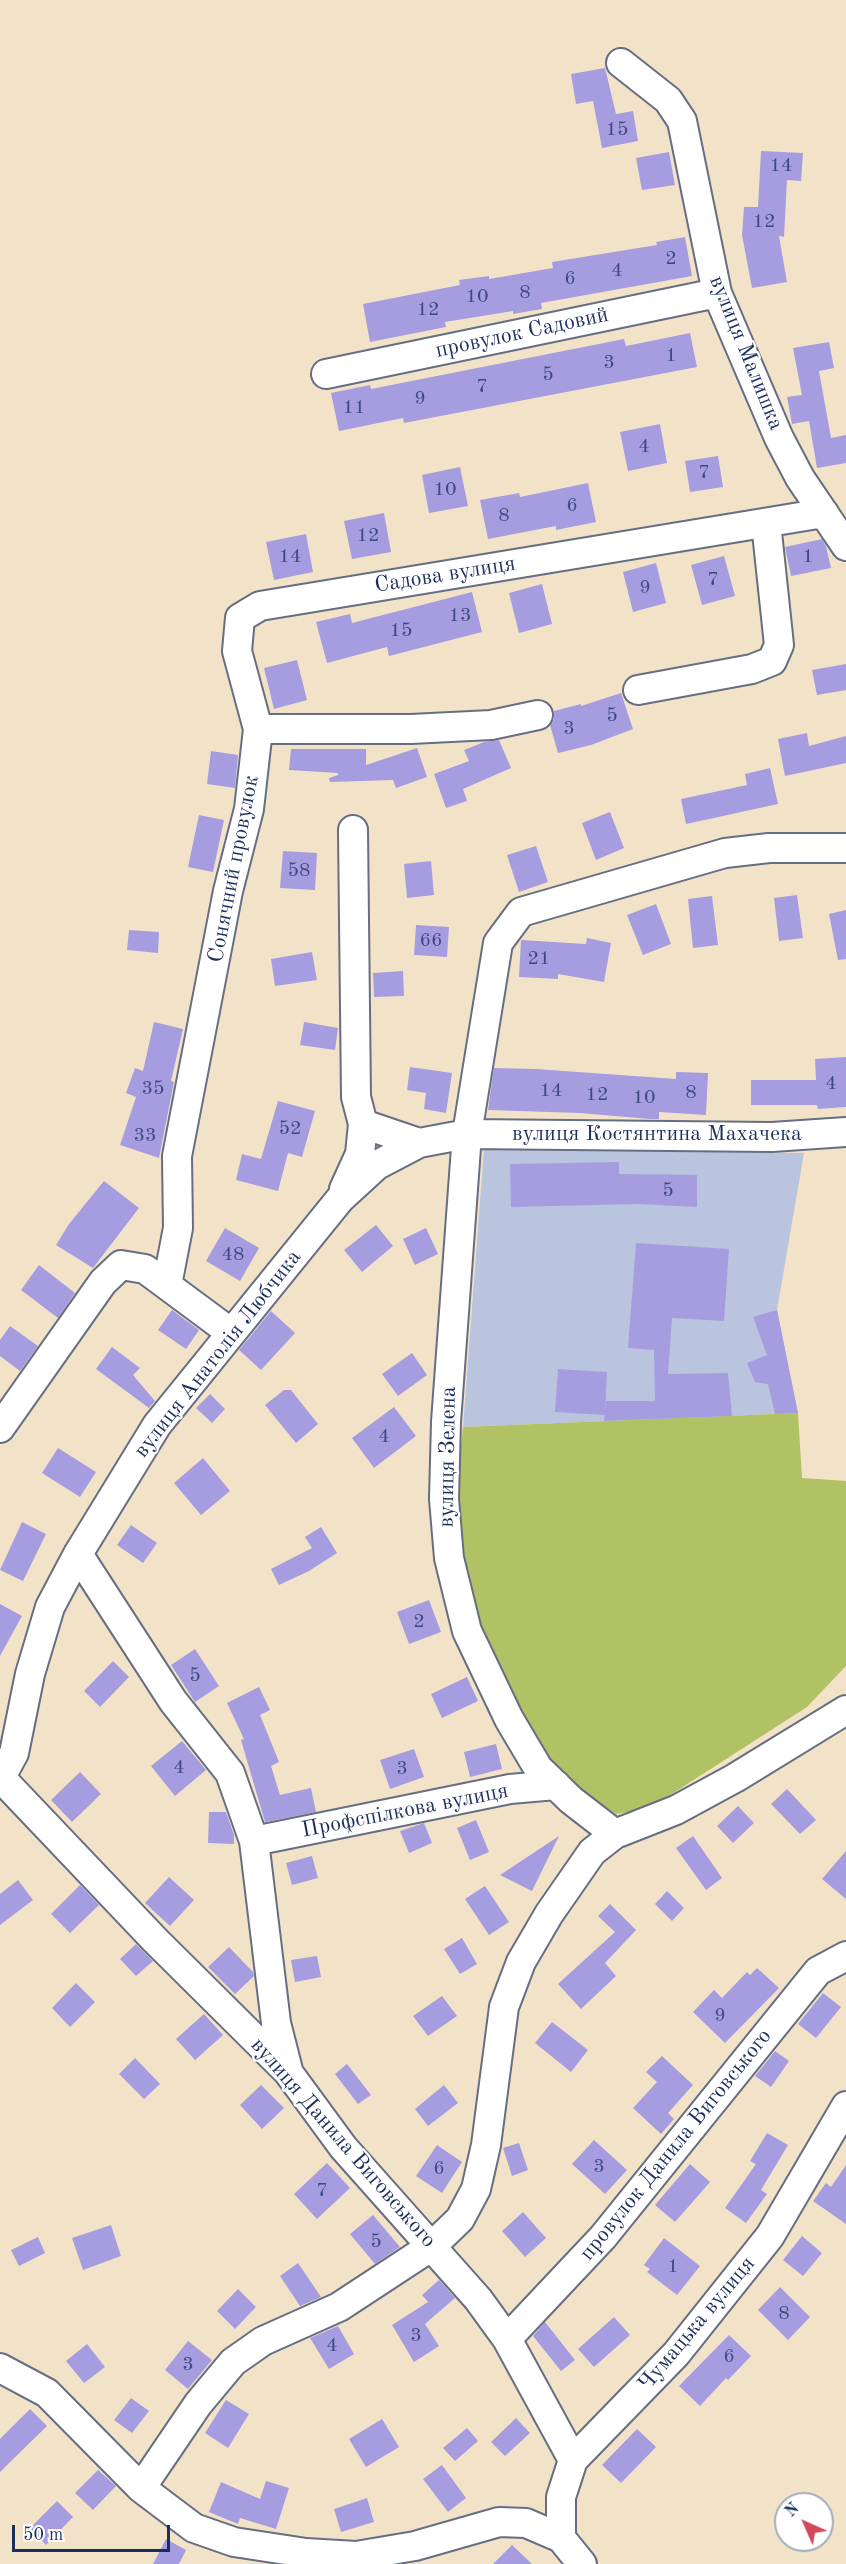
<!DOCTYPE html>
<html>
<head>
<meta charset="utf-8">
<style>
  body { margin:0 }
  #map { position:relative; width:846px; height:2564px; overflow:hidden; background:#f2e3c8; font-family:"Old Standard TT",serif }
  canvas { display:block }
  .north { position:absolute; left:774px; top:2492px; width:60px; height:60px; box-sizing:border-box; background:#fff; border:2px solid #a4acbf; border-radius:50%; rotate:315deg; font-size:16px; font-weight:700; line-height:24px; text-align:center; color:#1b2f5e }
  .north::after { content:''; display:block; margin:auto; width:21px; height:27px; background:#d1495b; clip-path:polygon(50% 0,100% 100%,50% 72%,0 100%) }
  .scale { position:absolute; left:12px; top:2525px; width:158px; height:27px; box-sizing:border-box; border:3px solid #1b2f5e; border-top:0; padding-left:8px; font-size:18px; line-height:21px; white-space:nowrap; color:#1b2f5e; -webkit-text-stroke:4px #fff; paint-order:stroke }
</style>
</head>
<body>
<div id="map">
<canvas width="846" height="2564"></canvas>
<div class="north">N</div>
<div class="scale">50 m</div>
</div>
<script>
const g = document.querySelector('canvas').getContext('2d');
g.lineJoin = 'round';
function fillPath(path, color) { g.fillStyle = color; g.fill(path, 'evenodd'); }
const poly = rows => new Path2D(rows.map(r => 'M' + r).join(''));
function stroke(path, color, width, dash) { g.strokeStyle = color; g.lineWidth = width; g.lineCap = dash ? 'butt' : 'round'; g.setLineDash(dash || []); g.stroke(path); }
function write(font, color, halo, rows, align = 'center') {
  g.font = font + ' "Old Standard TT",serif'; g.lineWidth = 4.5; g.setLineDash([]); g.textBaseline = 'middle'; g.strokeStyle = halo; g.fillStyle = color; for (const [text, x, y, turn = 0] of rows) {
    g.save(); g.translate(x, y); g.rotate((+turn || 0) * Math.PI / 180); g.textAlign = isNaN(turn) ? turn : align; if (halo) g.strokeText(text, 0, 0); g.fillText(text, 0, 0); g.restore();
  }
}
const industrial = poly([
  [484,1148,804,1153,777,1310,798,1413,463,1427]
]);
const green = poly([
  [798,1413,802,1478,846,1481,846,1666,807,1707,650,1808,616,1814,579,1789,548,1760,506,1686,477,1620,462,1551,456,1496,463,1427]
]);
const building = poly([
  [605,68,616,114,633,111,638,141,602,148,593,101,576,104,571,74],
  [761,151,803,153,801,181,787,180,784,237,779,236,787,282,752,288,742,235,744,207,758,207],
  [669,152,675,185,642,190,636,158],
  [685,237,692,276,541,303,542,309,513,314,513,311,445,322,446,327,370,342,363,304,460,285,459,280,489,276,489,279,553,268,552,262,657,245,656,242],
  [690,333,697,367,404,423,403,418,339,431,331,393,370,385,371,389,624,339,626,346],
  [829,342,834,368,819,371,831,438,846,435,846,463,817,468,809,421,792,424,787,397,802,395,793,348],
  [660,424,667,463,628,471,620,432],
  [718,456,723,487,690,492,685,461],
  [460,467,468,506,429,513,422,475],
  [588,483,596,522,556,530,556,526,488,539,480,500,519,493,520,497],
  [384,513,391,552,352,559,344,521],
  [306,534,313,572,274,580,266,542],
  [822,539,826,546,831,568,791,576,785,547],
  [724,556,735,596,702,605,691,565],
  [656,563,666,603,633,612,623,572],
  [542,584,552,624,519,633,509,593],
  [472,592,482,632,389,656,387,647,327,663,316,622,350,614,352,623],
  [297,660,307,700,274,709,264,668],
  [846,664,846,690,817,695,812,670],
  [621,693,633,729,591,745,558,753,550,725,554,720,554,711,581,704,581,706],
  [807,733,809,746,846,736,846,763,785,776,778,739],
  [499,740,511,768,463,789,467,801,446,808,434,774,469,761,464,750,484,742],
  [417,748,427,777,396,788,393,780,330,782,329,778,338,775,338,773,289,770,291,749,366,749,366,765],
  [211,751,238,755,235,788,207,784],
  [770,768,778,804,686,824,681,799,747,785,745,774],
  [610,812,624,848,596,860,582,823],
  [199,815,224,820,213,872,188,867],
  [536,846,548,882,519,892,507,855],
  [283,851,317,853,315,890,280,888],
  [431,861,434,895,407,898,404,864],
  [797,895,803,938,779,941,774,898],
  [712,896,718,945,693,948,688,899],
  [656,904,671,944,643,955,627,915],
  [846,910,846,959,838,960,829,914],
  [416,925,449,927,447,957,414,955],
  [129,930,159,932,158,953,127,950],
  [587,938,611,943,604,982,558,974,558,979,519,977,521,940,586,944],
  [312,952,317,980,275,986,271,959],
  [403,971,404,996,374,997,373,973],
  [154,1022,183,1029,171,1081,174,1082,159,1158,120,1145,136,1097,126,1093,135,1068,143,1071],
  [304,1022,338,1028,335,1050,300,1045],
  [846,1057,846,1107,818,1109,817,1105,751,1105,751,1080,816,1080,815,1059],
  [410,1067,452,1073,446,1113,424,1109,426,1093,407,1090],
  [494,1068,536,1069,676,1079,676,1072,708,1073,706,1115,659,1112,659,1119,650,1119,580,1113,488,1110],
  [278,1101,315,1111,302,1157,288,1153,278,1191,236,1180,242,1154,261,1159],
  [619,1162,619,1174,697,1175,697,1207,639,1204,511,1207,510,1164],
  [104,1181,139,1208,93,1268,56,1245,69,1224],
  [376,1225,393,1246,362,1272,344,1250],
  [225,1228,259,1248,240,1281,206,1261],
  [426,1228,438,1254,415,1265,403,1239],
  [636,1243,729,1249,724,1321,672,1318,668,1374,728,1373,732,1416,604,1421,605,1415,555,1412,558,1369,607,1372,605,1411,606,1401,655,1401,654,1350,628,1348],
  [39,1265,75,1293,58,1318,21,1290],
  [172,1310,199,1330,186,1349,158,1330],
  [777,1310,798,1413,775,1414,768,1384,755,1382,747,1363,767,1355,753,1317],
  [271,1311,295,1333,261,1370,239,1350],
  [10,1326,38,1346,20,1371,0,1356,0,1340],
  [112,1347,140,1368,133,1375,155,1401,149,1408,96,1369],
  [412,1353,427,1375,398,1396,382,1374],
  [284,1390,291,1390,318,1424,296,1443,265,1405],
  [210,1394,225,1409,212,1423,196,1408],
  [394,1407,416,1436,374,1468,352,1438],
  [58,1448,96,1472,80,1497,42,1473],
  [203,1458,230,1491,201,1515,174,1483],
  [22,1522,46,1534,23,1581,0,1570],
  [131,1525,157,1543,143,1563,117,1545],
  [321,1527,337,1553,309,1571,279,1585,271,1569,312,1548,305,1537],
  [429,1600,441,1632,409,1644,397,1612],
  [0,1604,22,1616,0,1656],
  [195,1649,219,1686,195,1702,171,1665],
  [113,1661,129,1677,100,1707,84,1691],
  [467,1677,478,1701,442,1718,431,1694],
  [259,1687,270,1710,260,1715,279,1762,271,1766,280,1795,311,1788,316,1812,265,1822,241,1740,244,1739,227,1703],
  [182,1741,206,1770,175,1796,151,1766],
  [496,1744,502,1769,470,1777,464,1752],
  [414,1749,424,1777,390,1789,380,1760],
  [80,1772,101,1794,72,1822,51,1800],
  [787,1789,816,1820,800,1834,771,1804],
  [738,1806,754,1823,733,1843,717,1826],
  [209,1812,226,1812,234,1835,234,1844,208,1843],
  [476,1820,489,1852,470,1860,457,1828],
  [424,1823,432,1843,409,1853,400,1831],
  [559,1836,532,1891,500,1875],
  [693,1836,722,1878,706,1890,676,1848],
  [846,1851,846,1899,822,1879],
  [312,1856,318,1878,292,1885,286,1863],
  [169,1877,194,1900,170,1926,145,1903],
  [18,1880,33,1900,0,1925,0,1894],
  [80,1885,99,1905,70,1933,51,1914],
  [485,1886,509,1922,489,1935,465,1899],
  [667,1891,684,1908,672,1921,655,1904],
  [610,1904,636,1930,605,1963,616,1976,581,2009,558,1984,615,1932,598,1916],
  [462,1938,477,1964,460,1974,444,1949],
  [136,1944,153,1961,136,1976,120,1959],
  [229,1947,253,1972,254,1976,235,1994,208,1967],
  [317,1956,321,1977,295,1982,291,1960],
  [757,1968,779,1988,725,2043,693,2012,714,1990,722,1998,747,1972,750,1975],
  [76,1983,95,2002,70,2027,52,2008],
  [823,1993,841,2007,816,2038,798,2024],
  [442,1996,457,2016,428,2036,413,2016],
  [204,2014,223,2035,195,2060,176,2039],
  [552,2022,588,2050,571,2072,535,2043],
  [775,2051,789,2061,771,2087,755,2076],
  [662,2056,693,2085,668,2113,674,2119,661,2134,633,2108,657,2082,646,2072],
  [135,2058,160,2084,144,2099,119,2074],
  [347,2064,371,2095,358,2104,335,2074],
  [261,2085,284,2108,262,2129,240,2105],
  [444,2085,458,2103,428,2126,415,2109],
  [767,2133,788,2145,761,2190,767,2194,746,2223,725,2208,756,2164,750,2161],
  [594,2140,627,2170,605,2194,572,2164],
  [519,2143,528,2170,512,2176,503,2148],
  [437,2145,462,2162,442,2193,416,2176],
  [327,2163,350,2188,317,2219,294,2194],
  [690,2164,710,2182,675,2222,655,2205],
  [846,2165,846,2224,813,2201,826,2183,831,2187],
  [523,2212,546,2238,525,2257,502,2231],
  [373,2215,400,2247,375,2264,350,2234],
  [111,2225,121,2256,83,2270,72,2238],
  [802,2236,822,2253,803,2276,783,2260],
  [38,2237,45,2253,19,2266,11,2250],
  [664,2238,700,2266,677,2295,647,2272,650,2269,644,2265],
  [298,2263,321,2297,300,2306,280,2276],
  [439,2280,455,2298,425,2324,439,2346,414,2362,392,2325,428,2302,422,2295],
  [780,2287,810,2317,788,2340,758,2310],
  [238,2289,256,2307,235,2329,217,2311],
  [614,2317,630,2335,594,2367,578,2349],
  [545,2322,575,2360,561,2371,533,2336],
  [338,2326,354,2354,329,2369,310,2338],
  [729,2335,751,2356,728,2380,726,2378,700,2406,679,2386],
  [188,2341,212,2360,188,2389,165,2370],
  [87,2344,105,2367,84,2383,66,2361],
  [131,2398,149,2411,132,2433,114,2420],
  [226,2400,249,2414,228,2448,205,2433],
  [30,2409,47,2426,0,2472,0,2439],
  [516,2418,530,2433,505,2456,491,2442],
  [382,2419,399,2447,366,2467,349,2439],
  [467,2428,478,2441,455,2461,443,2448],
  [637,2429,656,2447,621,2483,602,2465],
  [442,2465,466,2498,448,2512,423,2479],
  [98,2470,116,2486,93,2510,75,2493],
  [266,2481,289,2488,276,2529,240,2518,238,2524,209,2512,221,2482,260,2499],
  [367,2498,374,2522,341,2532,334,2509],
  [57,2501,73,2517,46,2545,30,2528],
  [166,2539,186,2550,179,2564,153,2564],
  [512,2545,532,2564,493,2564]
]);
const minor = poly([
  [621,63,668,100,682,121,717,293,779,438,800,478,846,546],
  [326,374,717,293],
  [638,690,752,669,772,661,779,645,766,523],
  [258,729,237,651,240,618,260,606,824,513],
  [363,1124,419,1143],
  [344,1189,360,1154,363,1124,356,1097,353,830],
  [167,1285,178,1228,177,1156,228,891,249,809,258,729,411,729,491,725,538,715],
  [0,1428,103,1282,121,1265,145,1269,230,1332],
  [78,1554,173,1701,230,1773,254,1841,276,2023,288,2070],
  [1,1778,155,1940,288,2072,343,2147,478,2299,507,2339,573,2460],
  [0,1779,14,1753,30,1674,50,1607,78,1554,157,1425,340,1199,377,1165,419,1143,467,1134,498,943,521,912,725,853,769,848,846,848],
  [615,1834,571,1800,538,1768,509,1719,467,1631,449,1558,444,1499,446,1422,467,1134,772,1137,846,1132],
  [254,1841,510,1789,556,1785],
  [507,2339,603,2237,818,1971,846,1956],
  [0,2368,47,2393,141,2488,194,2528,234,2542,306,2553,356,2556,415,2546,499,2522,526,2523,561,2538,582,2564],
  [141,2488,198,2404,233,2362,263,2341,339,2307,432,2246,460,2219,476,2189,486,2145,504,2007,521,1962,549,1914,592,1852,615,1834,676,1810,735,1778,846,1710],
  [561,2538,561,2497,573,2460,676,2354,770,2236,846,2106]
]);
const numberNames = [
  ["15",617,130],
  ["14",781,166],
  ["12",764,222],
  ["2",671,259],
  ["4",617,271],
  ["6",570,279],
  ["8",525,293],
  ["10",477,297],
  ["12",428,310],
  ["1",671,356],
  ["3",609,363],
  ["5",548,375],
  ["7",482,387],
  ["9",420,399],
  ["11",354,408],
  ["4",644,447],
  ["7",704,473],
  ["10",445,490],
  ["6",572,506],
  ["8",504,516],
  ["12",368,536],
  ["14",290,557],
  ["1",808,557],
  ["7",713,580],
  ["9",645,588],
  ["13",460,616],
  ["15",401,631],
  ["5",612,716],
  ["3",569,729],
  ["58",299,871],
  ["66",431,941],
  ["21",539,959],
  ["4",831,1084],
  ["35",153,1089],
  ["14",551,1091],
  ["8",691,1093],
  ["12",597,1095],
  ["10",644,1098],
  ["52",290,1129],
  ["33",145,1136],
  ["5",668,1191],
  ["48",233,1255],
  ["4",384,1437],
  ["2",419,1622],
  ["5",195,1676],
  ["4",179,1768],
  ["3",402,1769],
  ["9",720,2016],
  ["3",599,2167],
  ["6",439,2169],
  ["7",322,2191],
  ["5",376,2242],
  ["1",673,2267],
  ["8",784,2314],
  ["3",416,2336],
  ["4",332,2346],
  ["6",729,2357],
  ["3",188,2365]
];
const streetNames = [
  ["провулок Садовий",522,333,-12],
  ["вулиця Малишка",746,353,68],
  ["Садова вулиця",445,575,-9],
  ["Сонячний провулок",234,869,-79],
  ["вулиця Костянтина Махачека",657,1134],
  ["вулиця Анатолія Любчика",218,1354,-52],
  ["вулиця Зелена",448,1457,-89],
  ["Профспілкова вулиця",405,1811,-11],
  ["вулиця Данила Виговського",343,2143,49],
  ["провулок Данила Виговського",676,2145,-51],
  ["Чумацька вулиця",697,2324,-50]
];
fillPath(industrial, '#bac4de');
fillPath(green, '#b1c265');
fillPath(building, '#a69de0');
stroke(minor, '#666e83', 32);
stroke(minor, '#fff', 28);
write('20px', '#3e4a7e', null, numberNames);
write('22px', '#1b2f5e', '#fff', streetNames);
</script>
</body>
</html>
